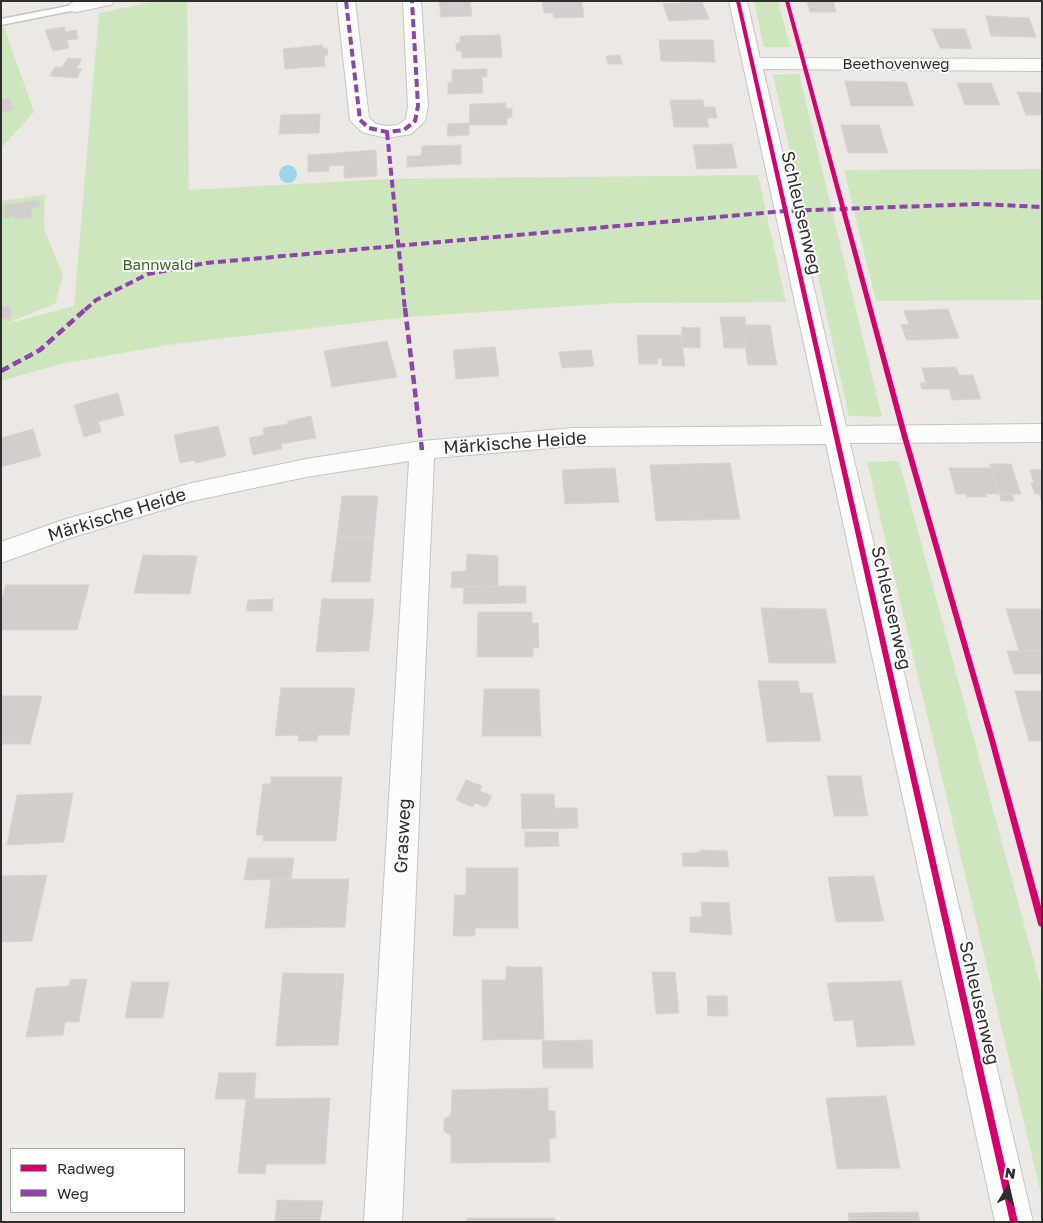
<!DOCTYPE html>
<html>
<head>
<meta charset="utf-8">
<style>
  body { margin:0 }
  #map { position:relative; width:1043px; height:1223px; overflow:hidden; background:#ece8e4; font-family:"Golos Text",sans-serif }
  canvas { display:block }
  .frame { position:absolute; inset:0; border:2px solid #2e2e2e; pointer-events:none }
  .legend { position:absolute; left:10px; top:1148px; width:175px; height:65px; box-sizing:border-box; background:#fff; border:1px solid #ababab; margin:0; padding:6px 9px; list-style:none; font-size:15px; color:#2e2e2e }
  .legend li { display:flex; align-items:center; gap:10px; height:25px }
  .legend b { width:25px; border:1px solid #ababab }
  .north { position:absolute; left:983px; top:1163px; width:50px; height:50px; -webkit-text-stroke:4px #fff; paint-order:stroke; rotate:9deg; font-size:14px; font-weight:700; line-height:20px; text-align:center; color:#2e2e2e }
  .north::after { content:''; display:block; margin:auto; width:18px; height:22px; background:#2e2e2e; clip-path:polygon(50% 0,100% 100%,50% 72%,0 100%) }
</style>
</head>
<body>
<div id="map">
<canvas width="1043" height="1223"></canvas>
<div class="frame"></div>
<ul class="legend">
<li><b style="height:6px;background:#d6006c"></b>Radweg</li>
<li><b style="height:6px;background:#8e44ad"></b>Weg</li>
</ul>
<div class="north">N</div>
</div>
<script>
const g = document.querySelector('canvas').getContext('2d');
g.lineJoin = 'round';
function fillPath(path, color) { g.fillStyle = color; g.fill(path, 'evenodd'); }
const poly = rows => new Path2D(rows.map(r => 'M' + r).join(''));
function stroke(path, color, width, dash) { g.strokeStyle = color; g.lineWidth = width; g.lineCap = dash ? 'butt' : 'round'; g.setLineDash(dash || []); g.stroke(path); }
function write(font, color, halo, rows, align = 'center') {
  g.font = font + ' "Golos Text",sans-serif'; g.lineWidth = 4; g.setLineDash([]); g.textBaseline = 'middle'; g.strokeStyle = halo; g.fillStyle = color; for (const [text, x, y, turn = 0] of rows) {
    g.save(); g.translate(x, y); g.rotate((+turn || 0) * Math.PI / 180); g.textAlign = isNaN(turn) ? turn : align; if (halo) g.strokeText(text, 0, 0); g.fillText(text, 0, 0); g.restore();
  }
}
const green = poly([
  [157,1,187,1,189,190,388,179,758,175,786,302,617,303,408,317,174,344,60,364,1,381,1,201,45,195,44,228,63,276,55,304,2,325,74,306,99,13],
  [754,1,778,1,790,47,764,47],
  [4,27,34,112,1,148,1,28],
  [799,74,882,417,849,416,773,75],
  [1042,169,1042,300,876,301,844,170],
  [899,461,1042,991,1042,1198,867,462]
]);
const water = poly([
  '279 174a9 9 0 1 1 18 0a9 9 0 1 1-18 0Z'
]);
const building = poly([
  [439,1,470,1,472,16,441,17,439,1],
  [542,1,582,1,584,17,554,18,553,13,544,13,542,1],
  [807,1,833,1,836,12,810,12,807,1],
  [702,2,709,19,669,21,663,4,702,2],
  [986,16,1029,18,1036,37,991,36,986,16],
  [64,27,66,32,76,30,78,39,67,40,69,48,53,51,45,30,64,27],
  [932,29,965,29,972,49,940,48,932,29],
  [500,35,502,57,462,58,461,51,456,51,456,44,460,43,460,36,500,35],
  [659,40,713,40,715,62,661,61,659,40],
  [322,45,323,48,327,48,328,55,324,55,325,66,285,69,283,49,322,45],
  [620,55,622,64,608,64,606,56,620,55],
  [68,58,82,59,76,69,82,69,77,78,50,76,55,67,62,67,68,58],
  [487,69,487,77,482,77,483,93,448,94,448,83,452,83,452,70,487,69],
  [845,81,906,82,914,106,851,106,845,81],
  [957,83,991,83,1000,105,965,105,957,83],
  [1017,92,1042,93,1042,115,1026,115,1017,92],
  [9,98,13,110,1,113,1,100,9,98],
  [670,100,703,100,704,107,715,107,717,118,707,118,709,127,674,127,670,100],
  [506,103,506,109,512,108,512,117,507,118,507,125,469,125,470,104,506,103],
  [320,114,319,133,279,134,281,115,320,114],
  [469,123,469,135,447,136,448,124,469,123],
  [841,125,879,125,888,153,848,153,841,125],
  [732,144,737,168,697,169,693,145,732,144],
  [461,145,461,164,407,167,407,156,421,156,422,146,461,145],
  [376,150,377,176,344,178,344,165,329,166,329,171,308,172,308,155,376,150],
  [39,200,40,207,31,209,32,217,15,220,15,216,4,218,4,205,39,200],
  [11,306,10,318,1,320,1,307,11,306],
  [948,309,959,338,916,340,912,331,903,331,901,325,909,324,904,311,948,309],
  [720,317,745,317,746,325,770,325,777,365,748,365,744,338,723,337,720,317],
  [682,327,700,328,700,348,682,347,682,327],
  [903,331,912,331,916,340,907,340,903,331],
  [637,335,681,335,685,366,662,366,662,358,657,358,658,364,639,364,637,335],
  [723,337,744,338,746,348,724,348,723,337],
  [387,341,397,377,332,387,324,351,387,341],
  [495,347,499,376,456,379,453,350,495,347],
  [591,350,594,366,562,368,559,352,591,350],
  [956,367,959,375,973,375,981,399,952,400,949,389,922,389,920,383,926,383,922,368,956,367],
  [118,393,124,415,98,422,100,426,82,431,74,405,118,393],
  [311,416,316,438,281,444,282,449,253,455,249,438,264,435,263,428,288,424,288,421,311,416],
  [100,426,101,432,84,437,82,431,100,426],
  [218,426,226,456,196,463,195,460,180,463,174,435,218,426],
  [33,429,41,456,1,467,1,438,33,429],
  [730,463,740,519,656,521,650,465,730,463],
  [990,464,1011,464,1021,494,999,494,990,464],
  [615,468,619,502,565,504,562,470,615,468],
  [949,468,991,468,999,494,986,494,987,497,967,497,966,494,956,494,949,468],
  [1042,469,1042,503,1039,494,1035,494,1031,483,1034,483,1030,470,1042,469],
  [999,494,1012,494,1014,501,1001,501,999,494],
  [342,496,378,496,374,538,337,538,342,496],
  [337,538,374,538,370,582,331,582,337,538],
  [467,554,498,556,498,586,451,588,452,572,466,571,467,554],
  [143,555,197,556,190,594,134,593,143,555],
  [6,585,89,585,77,630,1,630,1,601,6,585],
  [498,586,526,586,526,603,463,604,464,587,498,586],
  [273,599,272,611,246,611,248,600,273,599],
  [322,599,374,599,369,651,316,652,322,599],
  [761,608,826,609,836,663,769,663,761,608],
  [1006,609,1042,609,1042,651,1019,651,1006,609],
  [478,612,532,612,532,623,538,623,539,648,533,648,533,657,477,657,478,612],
  [1007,651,1042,651,1042,674,1014,674,1007,651],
  [758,681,798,681,800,693,812,693,821,741,767,742,758,681],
  [281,688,355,688,349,735,318,735,317,741,298,741,299,735,275,736,281,688],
  [484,689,539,689,541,736,482,736,484,689],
  [1015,691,1042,691,1042,741,1029,741,1015,691],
  [1,696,42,696,30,744,1,744,1,696],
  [827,776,861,776,868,816,834,816,827,776],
  [271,777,342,777,336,841,263,841,264,835,256,835,263,784,271,784,271,777],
  [466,780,482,786,480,791,492,796,486,807,475,803,472,807,456,800,466,780],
  [73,793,64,842,7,845,17,795,73,793],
  [521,794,554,794,555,808,577,808,578,828,522,829,521,794],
  [525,832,558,832,559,846,525,847,525,832],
  [702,850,727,851,729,867,683,866,682,853,696,853,702,850],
  [248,858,294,858,291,879,244,880,248,858],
  [466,868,518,868,518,928,475,928,475,936,453,936,455,895,466,895,466,868],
  [47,875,32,941,1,942,2,876,47,875],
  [874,876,884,921,836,922,828,877,874,876],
  [291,879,349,879,345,927,265,928,271,880,291,879],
  [701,902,729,903,732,935,690,932,690,917,702,917,701,902],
  [506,967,542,967,544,1039,483,1040,482,980,506,980,506,967],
  [652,972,675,972,679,1013,656,1014,652,972],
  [283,973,344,974,338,1045,276,1046,283,973],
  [87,979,79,1022,65,1022,63,1035,26,1037,36,988,69,986,70,980,87,979],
  [901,981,915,1045,857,1047,853,1020,834,1021,827,983,901,981],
  [132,982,169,982,163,1018,125,1018,132,982],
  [707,996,727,996,728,1016,708,1016,707,996],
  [592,1040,593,1068,543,1068,542,1041,592,1040],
  [219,1073,256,1073,254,1099,215,1099,219,1073],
  [548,1088,548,1110,555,1111,556,1138,549,1139,550,1162,451,1163,451,1136,444,1131,444,1119,451,1115,452,1090,548,1088],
  [886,1096,900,1168,837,1169,826,1098,886,1096],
  [330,1098,325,1164,266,1164,265,1174,238,1173,246,1099,330,1098],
  [277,1200,323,1201,320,1222,275,1222,277,1200],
  [918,1212,920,1222,849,1222,848,1213,918,1212],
  [467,1218,555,1218,555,1222,467,1222,467,1218]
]);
const service = poly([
  [75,1,85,1,81,9,1,25,1,19,73,5,75,1]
]);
const minor = poly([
  [79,1,114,1,111,5,105,6,77,12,71,11,68,7,71,3,79,1],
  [337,1,355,1,369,118,376,124,387,126,398,125,406,119,408,106,403,1,421,1,428,106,425,121,411,134,387,138,369,134,362,132,350,120,337,1],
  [729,1,747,1,760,58,1042,59,1042,71,763,69,846,426,1042,424,1042,442,850,443,1033,1222,995,1222,826,444,574,446,434,458,402,1222,364,1222,409,461,306,477,192,501,70,538,1,563,1,542,63,520,192,483,306,459,422,441,574,428,822,426,729,1]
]);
const quietFar1 = poly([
  [346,1,360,120,369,128,387,132,404,130,415,121,418,106,412,1],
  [387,132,405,310],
  [85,310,96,300,148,274,206,263,785,211,979,204,1042,207]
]);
const quiet = poly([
  [405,308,422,450],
  [1,371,40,350,87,308]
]);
const cycleway = poly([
  [736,1,740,1,1018,1222,1010,1222,736,1],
  [785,1,789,1,907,434,995,740,1042,910,1042,927,1039,926,1038,924,989,740,901,434,785,1]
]);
const farStreetnames = [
  ["Beethovenweg",896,64]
];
const farParknames = [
  ["Bannwald",158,265]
];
const streetNames = [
  ["Schleusenweg",801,213,77],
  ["Märkische Heide",515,443,-4],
  ["Märkische Heide",117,515,-17],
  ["Schleusenweg",891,608,77],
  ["Grasweg",403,836,-87],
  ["Schleusenweg",979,1003,77]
];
fillPath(green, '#cee6be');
fillPath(water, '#99d6ec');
fillPath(building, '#d1cecb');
stroke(building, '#d7d4d0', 1);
stroke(service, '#c5c4c5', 3);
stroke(minor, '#c5c4c5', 2);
fillPath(service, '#fcfcfb');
fillPath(minor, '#fcfcfb');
stroke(quietFar1, '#8e44ad', 4, [8, 4]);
stroke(quiet, '#8e44ad', 4.5, [9, 4.5]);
fillPath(cycleway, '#d6006c');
write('15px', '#2e2e2e', '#fff', farStreetnames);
write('15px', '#2c6e1b', '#fff', farParknames);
write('18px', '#2e2e2e', '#fff', streetNames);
</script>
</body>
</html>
